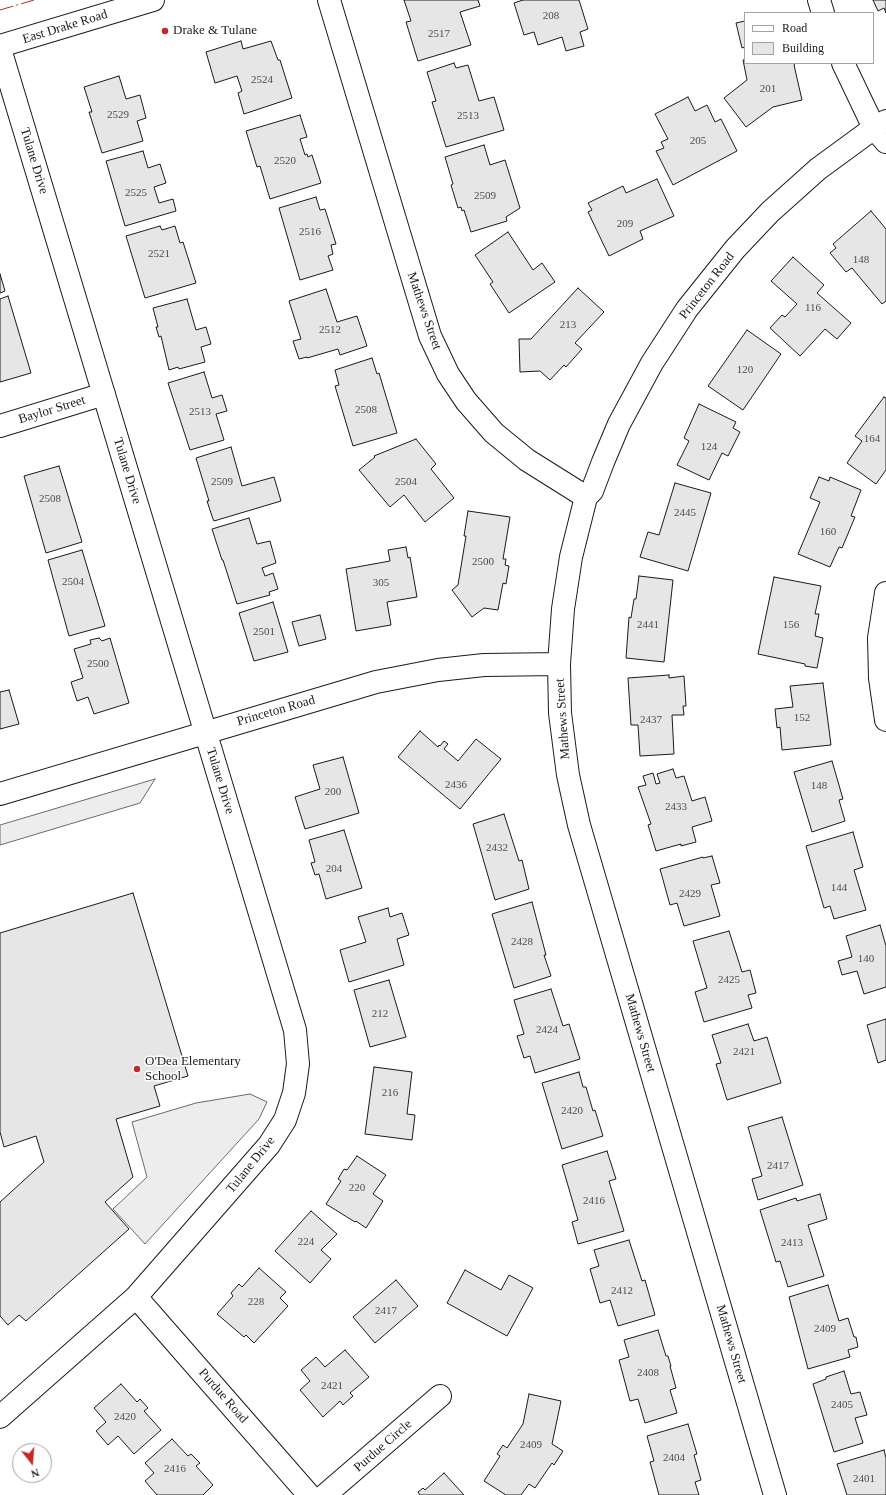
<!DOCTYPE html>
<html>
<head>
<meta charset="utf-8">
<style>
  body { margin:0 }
  #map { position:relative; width:886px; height:1495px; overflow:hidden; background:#fff; font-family:"Times New Roman",serif }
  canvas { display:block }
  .legend { position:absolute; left:744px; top:12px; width:130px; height:52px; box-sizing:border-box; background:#fff; border:1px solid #a3a3a3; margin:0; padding:5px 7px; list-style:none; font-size:12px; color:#1a1a1a }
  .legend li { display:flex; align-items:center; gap:8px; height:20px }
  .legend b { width:20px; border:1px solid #a3a3a3 }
  .north { position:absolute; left:12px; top:1443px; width:40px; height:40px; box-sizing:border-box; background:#fff; border:1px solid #a3a3a3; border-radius:50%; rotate:163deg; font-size:11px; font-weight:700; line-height:16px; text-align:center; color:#1a1a1a }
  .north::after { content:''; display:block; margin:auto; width:14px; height:18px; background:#c62828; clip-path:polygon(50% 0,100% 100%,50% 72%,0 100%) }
</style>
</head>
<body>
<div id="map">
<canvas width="886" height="1495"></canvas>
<ul class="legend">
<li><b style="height:5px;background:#fff"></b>Road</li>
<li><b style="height:11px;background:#e6e6e6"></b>Building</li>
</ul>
<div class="north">N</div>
</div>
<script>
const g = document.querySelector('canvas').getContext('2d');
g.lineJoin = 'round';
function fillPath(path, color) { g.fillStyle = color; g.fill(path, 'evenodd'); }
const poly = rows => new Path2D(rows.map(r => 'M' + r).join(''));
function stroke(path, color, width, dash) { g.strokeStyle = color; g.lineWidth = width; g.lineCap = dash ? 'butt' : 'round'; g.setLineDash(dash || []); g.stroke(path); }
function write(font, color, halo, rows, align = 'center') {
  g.font = font + ' "Times New Roman",serif'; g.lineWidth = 3; g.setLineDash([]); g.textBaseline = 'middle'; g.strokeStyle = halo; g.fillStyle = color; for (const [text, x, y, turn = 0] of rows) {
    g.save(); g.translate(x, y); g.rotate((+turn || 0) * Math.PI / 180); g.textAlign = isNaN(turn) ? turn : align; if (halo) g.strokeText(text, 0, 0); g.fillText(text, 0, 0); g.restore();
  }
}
const parking = poly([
  [155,779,140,803,0,845,0,825,155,779],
  [250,1094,267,1102,259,1119,145,1244,113,1209,147,1177,132,1122,196,1103,250,1094]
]);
const building = poly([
  [404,0,478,0,480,6,460,12,471,45,418,61,406,22,411,21,404,0],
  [523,0,579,0,588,29,580,32,584,46,566,51,562,37,538,45,534,32,524,35,514,3,523,0],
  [873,0,886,0,886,13,884,8,878,11,873,0],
  [745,21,745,47,742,48,736,23,745,21],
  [241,41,243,49,271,41,278,60,280,60,292,98,244,114,238,93,242,91,237,76,215,83,206,52,241,41],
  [745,59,745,63,796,63,794,65,802,100,773,107,746,127,724,98,747,80,743,60,745,59],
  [454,63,456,68,468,65,479,101,494,97,504,130,446,147,432,102,436,101,427,72,454,63],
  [119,76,126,99,140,95,146,118,137,121,143,141,102,153,89,112,92,112,84,87,119,76],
  [688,97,695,111,707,105,715,122,721,119,737,151,673,185,656,151,664,148,661,142,668,139,655,114,688,97],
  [300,115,307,137,300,139,305,155,307,154,308,157,312,155,321,183,270,199,260,166,257,167,246,131,300,115],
  [484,145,490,165,505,160,520,208,506,217,507,221,471,232,464,210,462,211,461,207,458,208,451,185,453,184,445,157,484,145],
  [143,151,148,168,160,164,166,183,154,187,159,203,173,199,176,211,125,226,106,161,143,151],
  [657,179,674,216,640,231,643,239,609,256,588,212,592,210,588,203,623,186,626,193,657,179],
  [316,197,320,210,325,209,336,244,331,245,333,254,328,256,333,270,300,280,279,208,316,197],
  [871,211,886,229,886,301,882,304,852,268,846,272,830,253,836,248,833,244,871,211],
  [160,226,162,230,175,226,180,243,183,242,196,283,145,298,126,236,160,226],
  [508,232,533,270,542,263,555,282,509,313,490,284,493,282,475,255,508,232],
  [793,257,824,285,817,293,851,323,837,339,825,329,800,356,770,328,782,315,785,317,797,304,771,281,793,257],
  [0,274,5,291,0,293,0,274],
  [578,288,604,312,575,343,582,349,566,367,564,365,550,380,540,371,520,372,519,339,531,339,578,288],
  [326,289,337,322,357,316,367,346,340,355,338,349,307,358,307,357,299,359,293,341,301,339,289,301,326,289],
  [8,296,31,373,0,382,0,299,8,296],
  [187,299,196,330,206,327,211,344,201,347,205,362,179,369,178,367,169,370,161,336,159,337,156,327,158,327,153,308,187,299],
  [747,330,781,354,743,410,708,386,747,330],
  [372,358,377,374,379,373,397,433,353,446,335,386,339,385,335,370,372,358],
  [204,372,212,398,222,395,227,411,216,414,224,440,190,450,168,383,204,372],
  [884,397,886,398,886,470,876,484,847,463,862,441,855,436,884,397],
  [699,404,736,422,733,428,740,432,728,456,722,453,709,480,677,465,689,441,684,438,699,404],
  [416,439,436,464,431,469,454,498,425,522,404,495,390,507,359,470,375,457,374,456,416,439],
  [231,447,242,486,274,477,281,501,214,521,213,519,207,501,209,501,196,458,231,447],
  [59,466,82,542,46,553,24,476,59,466],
  [819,477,829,481,830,477,861,490,851,516,855,517,842,548,839,547,830,567,798,554,820,502,810,498,819,477],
  [675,483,711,493,688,571,640,557,648,532,659,535,675,483],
  [468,511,510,517,503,559,506,559,505,565,509,566,506,584,503,583,498,610,484,608,472,617,452,590,458,585,466,536,464,536,468,511],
  [249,518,257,544,270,541,276,563,262,568,265,576,273,573,278,589,269,592,270,595,237,604,223,560,222,560,212,529,249,518],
  [406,547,408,558,410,557,417,597,387,602,391,625,356,631,346,569,390,561,388,550,406,547],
  [82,550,105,626,69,636,48,560,82,550],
  [639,576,673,580,664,662,626,658,629,617,631,618,634,599,636,599,639,576],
  [774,577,821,586,815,614,819,614,815,636,823,638,817,668,805,666,805,664,758,654,774,577],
  [273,602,288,652,254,661,239,613,273,602],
  [320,615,326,639,299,646,292,622,320,615],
  [99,638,102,641,110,638,129,703,94,714,88,697,77,701,71,682,83,678,74,649,91,644,90,640,99,638],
  [669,675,669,678,684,676,686,706,683,706,684,715,672,715,674,754,640,756,638,725,631,725,628,678,669,675],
  [823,683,831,745,782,750,780,727,777,728,775,709,793,707,790,686,823,683],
  [9,690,19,724,0,729,0,692,9,690],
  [420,731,438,747,439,745,440,746,444,741,448,744,444,749,458,761,476,739,501,759,460,809,398,757,420,731],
  [343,757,359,813,305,829,295,797,320,789,313,765,343,757],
  [832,761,843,799,839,800,845,821,812,832,794,772,832,761],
  [673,769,676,778,684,776,692,801,705,797,712,821,692,827,696,842,681,846,681,844,656,851,648,825,651,824,638,787,646,785,643,776,653,773,656,784,660,783,657,774,673,769],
  [504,814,519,861,522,860,529,889,495,900,473,824,504,814],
  [344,830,362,888,326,899,319,874,315,875,311,863,315,862,309,840,344,830],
  [853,832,863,867,854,870,866,910,834,919,830,906,824,908,806,846,853,832],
  [712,856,720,883,711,885,720,916,684,926,677,903,670,905,660,869,703,857,703,858,712,856],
  [133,893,188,1076,154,1086,160,1106,116,1119,133,1177,105,1202,129,1229,26,1321,19,1315,8,1325,0,1316,0,1202,44,1162,36,1136,4,1147,0,1132,0,933,133,893],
  [532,902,546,955,544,955,551,976,514,988,492,914,532,902],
  [388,908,390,917,402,913,409,935,397,939,404,965,349,982,340,950,366,942,358,917,388,908],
  [880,925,886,946,886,987,864,994,857,971,842,975,838,961,852,957,846,936,880,925],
  [729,931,742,972,750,970,756,993,748,995,752,1008,704,1022,695,992,707,988,693,941,729,931],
  [389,980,406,1037,370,1047,354,990,389,980],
  [551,989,563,1026,569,1024,580,1059,535,1073,530,1056,524,1058,517,1036,524,1034,514,1000,551,989],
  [886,1019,886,1060,878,1063,867,1025,886,1019],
  [748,1024,754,1041,767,1037,781,1083,727,1100,716,1064,721,1063,712,1035,748,1024],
  [374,1067,412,1072,407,1114,415,1115,412,1140,365,1134,374,1067],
  [579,1072,583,1087,586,1087,593,1111,595,1110,603,1136,562,1149,542,1083,579,1072],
  [782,1117,803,1185,758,1200,752,1179,762,1176,748,1127,782,1117],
  [607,1151,616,1179,609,1181,624,1231,578,1244,572,1222,578,1220,562,1165,607,1151],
  [357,1156,386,1175,373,1194,383,1201,366,1228,356,1221,355,1222,326,1204,341,1181,338,1179,344,1169,347,1170,357,1156],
  [820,1194,827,1219,808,1225,824,1276,788,1287,780,1261,776,1262,760,1210,796,1198,797,1201,820,1194],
  [311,1211,337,1234,321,1250,331,1259,310,1283,275,1251,311,1211],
  [629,1240,642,1281,645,1280,655,1315,618,1326,610,1300,600,1303,590,1269,599,1266,594,1250,629,1240],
  [259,1268,286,1292,280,1298,288,1306,254,1343,246,1335,244,1337,217,1314,233,1296,231,1293,239,1284,242,1287,259,1268],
  [465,1270,501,1290,509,1275,533,1288,507,1336,447,1303,465,1270],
  [396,1280,418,1306,375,1343,353,1317,396,1280],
  [828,1285,839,1321,848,1318,854,1337,856,1337,858,1347,848,1350,850,1357,808,1369,789,1297,828,1285],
  [658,1330,666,1356,668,1356,671,1366,670,1366,676,1388,670,1390,677,1413,645,1423,638,1399,630,1401,619,1360,629,1357,624,1340,658,1330],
  [345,1350,369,1377,350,1393,353,1396,343,1405,340,1401,323,1417,300,1390,310,1381,301,1370,316,1357,325,1367,345,1350],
  [844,1371,851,1394,860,1392,867,1415,855,1418,863,1443,834,1452,813,1384,826,1379,826,1377,844,1371],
  [121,1384,137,1402,140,1399,148,1408,144,1411,161,1430,134,1454,118,1436,108,1445,96,1431,106,1422,94,1408,121,1384],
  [529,1394,561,1401,552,1444,563,1451,554,1465,552,1463,535,1488,529,1484,521,1495,506,1495,484,1481,500,1456,497,1454,503,1445,507,1448,523,1424,529,1394],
  [688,1424,697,1454,694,1455,701,1480,695,1482,699,1495,659,1495,650,1462,654,1461,647,1436,688,1424],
  [172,1439,188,1456,191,1454,200,1463,196,1466,213,1485,203,1495,157,1495,145,1481,154,1473,145,1463,172,1439],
  [884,1450,886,1458,886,1495,847,1495,837,1464,884,1450],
  [444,1473,464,1495,420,1495,418,1492,423,1488,425,1490,444,1473]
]);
const minor = poly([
  [329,0,430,336,448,374,466,401,494,433,527,460,586,497],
  [819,0,823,13],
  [0,49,295,1030,298,1064,294,1093,285,1120,269,1145,136,1297,0,1417],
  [843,63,874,128,886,142],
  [0,426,104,394],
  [886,593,879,638,880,678,886,720],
  [0,794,376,682,438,670,484,665,559,664],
  [136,1297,309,1495],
  [325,1495,440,1396],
  [775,1495,579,825,568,775,560,713,559,664,563,609,571,557,586,497,592,491,603,462,619,424,652,363,687,309,735,249,770,212,818,169,874,128,886,121]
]);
const secondary = poly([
  [0,46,153,0]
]);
const power = poly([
  [0,10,34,0]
]);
const markers = [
  [165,31,4,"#c62828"],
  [137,1069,4,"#c62828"]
];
const numberNames = [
  ["208",551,16],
  ["2517",439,34],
  ["2524",262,80],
  ["201",768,89],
  ["2529",118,115],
  ["2513",468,116],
  ["205",698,141],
  ["2520",285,161],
  ["2525",136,193],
  ["2509",485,196],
  ["209",625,224],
  ["2516",310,232],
  ["2521",159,254],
  ["148",861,260],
  ["116",813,308],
  ["213",568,325],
  ["2512",330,330],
  ["120",745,370],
  ["2508",366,410],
  ["2513",200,412],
  ["164",872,439],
  ["124",709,447],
  ["2509",222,482],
  ["2504",406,482],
  ["2508",50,499],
  ["2445",685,513],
  ["160",828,532],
  ["2500",483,562],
  ["2504",73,582],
  ["305",381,583],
  ["2441",648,625],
  ["156",791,625],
  ["2501",264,632],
  ["2500",98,664],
  ["152",802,718],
  ["2437",651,720],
  ["2436",456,785],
  ["148",819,786],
  ["200",333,792],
  ["2433",676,807],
  ["2432",497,848],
  ["204",334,869],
  ["144",839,888],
  ["2429",690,894],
  ["2428",522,942],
  ["140",866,959],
  ["2425",729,980],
  ["212",380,1014],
  ["2424",547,1030],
  ["2421",744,1052],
  ["216",390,1093],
  ["2420",572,1111],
  ["2417",778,1166],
  ["220",357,1188],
  ["2416",594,1201],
  ["224",306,1242],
  ["2413",792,1243],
  ["2412",622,1291],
  ["228",256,1302],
  ["2417",386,1311],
  ["2409",825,1329],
  ["2408",648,1373],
  ["2421",332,1386],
  ["2405",842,1405],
  ["2420",125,1417],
  ["2409",531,1445],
  ["2404",674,1458],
  ["2416",175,1469],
  ["2401",864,1479]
];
const streetNames = [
  ["East Drake Road",65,27,-17],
  ["Tulane Drive",34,161,73],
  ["Princeton Road",707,286,-52],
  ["Mathews Street",424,311,71],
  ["Baylor Street",52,410,-17],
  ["Tulane Drive",127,471,73],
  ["Princeton Road",276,711,-16],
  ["Mathews Street",563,719,-94],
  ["Tulane Drive",220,781,73],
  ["Mathews Street",640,1033,74],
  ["Tulane Drive",251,1165,-51],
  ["Mathews Street",731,1344,74],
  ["Purdue Road",223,1396,49],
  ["Purdue Circle",383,1446,-41]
];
const poiNames = [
  ["Drake & Tulane",173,31],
  ["O'Dea Elementary",145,1062],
  ["School",145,1077]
];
fillPath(parking, '#ededed');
stroke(parking, '#6a6a6a', 1);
fillPath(building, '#e6e6e6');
stroke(building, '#1a1a1a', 1);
stroke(minor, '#1a1a1a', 24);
stroke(secondary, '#1a1a1a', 24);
stroke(minor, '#fff', 22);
stroke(secondary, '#fff', 22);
stroke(power, '#c62828', 1, [14, 3, 2, 3]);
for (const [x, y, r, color] of markers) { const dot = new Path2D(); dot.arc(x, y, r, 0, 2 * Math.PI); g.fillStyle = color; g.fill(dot); stroke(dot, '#fff', 1.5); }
write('11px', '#4d4d4d', null, numberNames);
write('13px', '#1a1a1a', '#fff', streetNames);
write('13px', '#1a1a1a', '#fff', poiNames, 'left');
</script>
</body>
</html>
